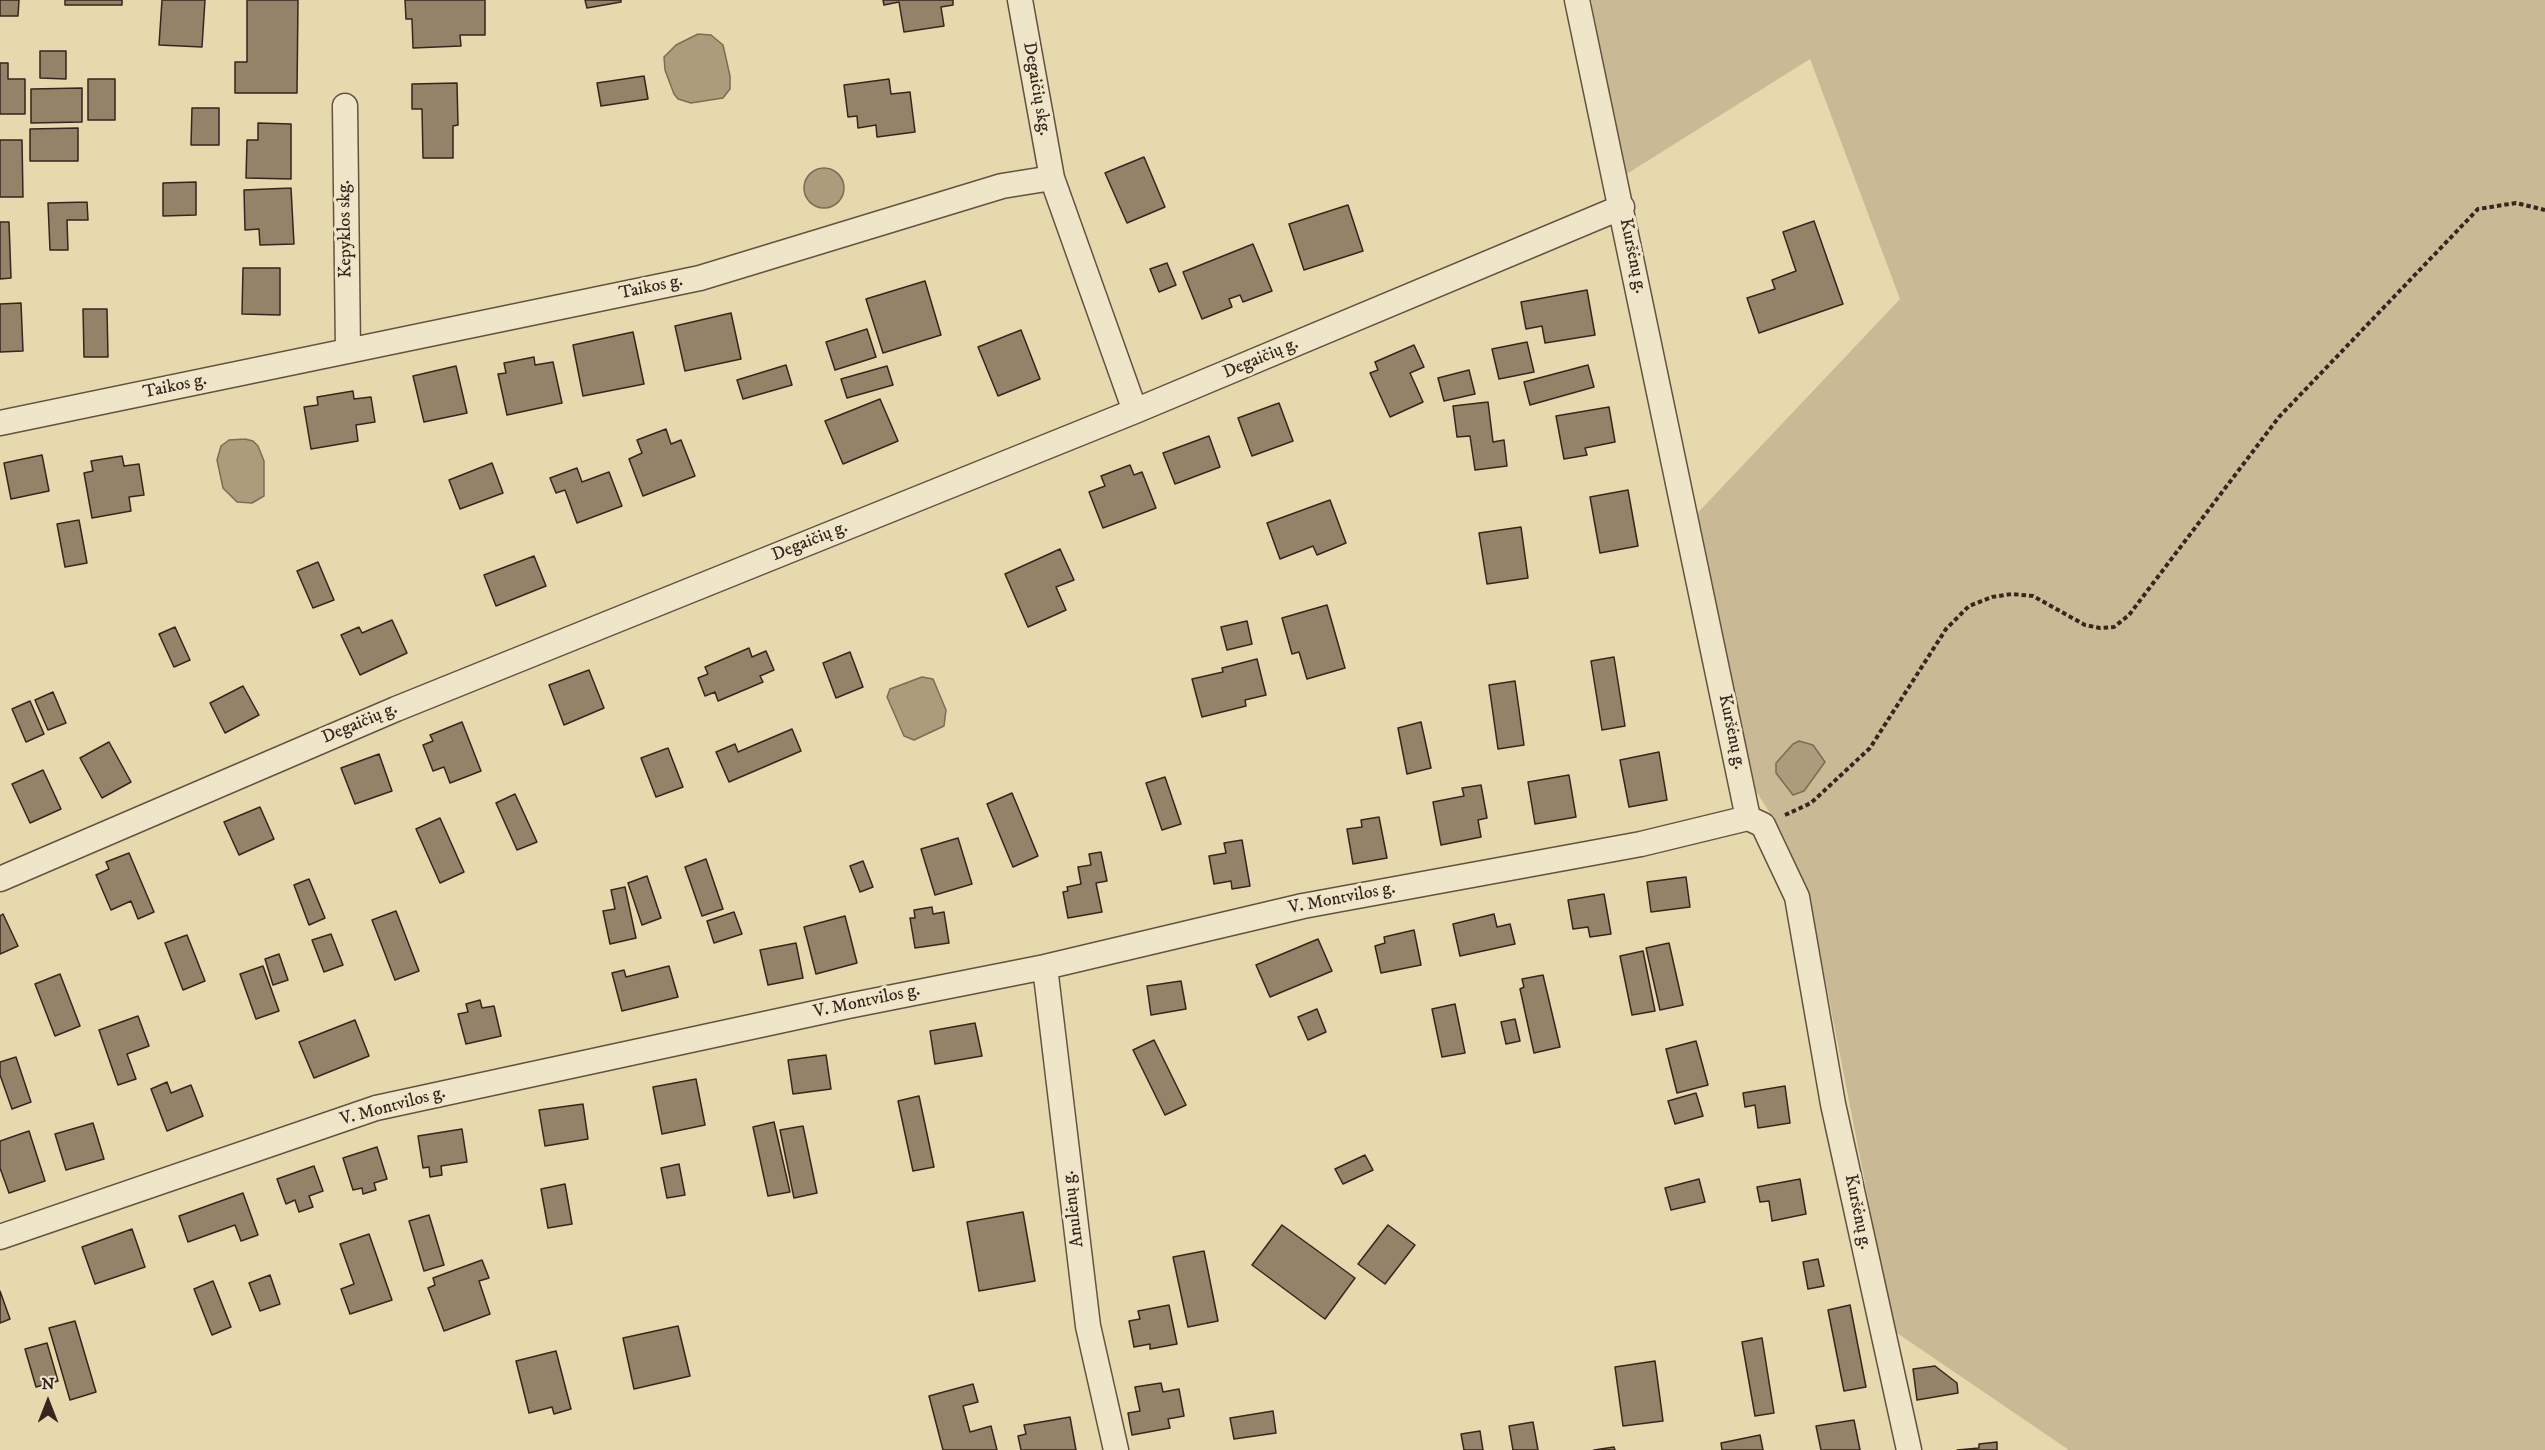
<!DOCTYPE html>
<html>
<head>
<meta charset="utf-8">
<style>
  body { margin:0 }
  #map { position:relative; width:2545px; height:1450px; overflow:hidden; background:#e6d9ad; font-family:"IM FELL DW Pica",serif }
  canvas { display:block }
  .north { position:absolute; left:18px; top:1372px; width:60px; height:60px; -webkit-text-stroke:4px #efe6ca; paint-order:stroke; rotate:0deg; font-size:16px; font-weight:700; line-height:24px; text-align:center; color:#39251d }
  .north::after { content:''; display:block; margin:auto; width:21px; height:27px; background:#39251d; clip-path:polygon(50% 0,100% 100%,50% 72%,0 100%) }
</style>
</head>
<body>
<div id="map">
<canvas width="2545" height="1450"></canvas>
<div class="north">N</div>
</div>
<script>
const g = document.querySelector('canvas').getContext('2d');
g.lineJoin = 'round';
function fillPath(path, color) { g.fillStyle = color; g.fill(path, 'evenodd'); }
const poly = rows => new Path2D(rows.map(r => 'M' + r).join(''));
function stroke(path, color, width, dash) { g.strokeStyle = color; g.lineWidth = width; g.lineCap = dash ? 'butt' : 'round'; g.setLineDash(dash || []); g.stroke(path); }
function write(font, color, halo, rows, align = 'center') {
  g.font = font + ' "IM FELL DW Pica",serif'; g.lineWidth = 6; g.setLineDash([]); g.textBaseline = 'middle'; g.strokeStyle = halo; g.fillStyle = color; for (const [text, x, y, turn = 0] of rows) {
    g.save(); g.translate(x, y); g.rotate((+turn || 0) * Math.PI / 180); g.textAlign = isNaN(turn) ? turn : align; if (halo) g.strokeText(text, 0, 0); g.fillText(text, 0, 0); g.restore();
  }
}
const green = poly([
  [1591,0,2545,0,2545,1450,2069,1450,1894,1331,1807,887,1780,829,1749,780,1691,520,1900,299,1810,59,1625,175]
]);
const water = poly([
  [698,34,711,35,723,45,730,76,730,89,723,98,691,103,678,99,674,94,665,70,664,57,676,45,698,34],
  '804 188a20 20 0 1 1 40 0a20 20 0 1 1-40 0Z',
  [245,439,253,441,258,446,264,461,264,496,252,503,237,502,223,488,217,460,221,446,229,440,245,439],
  [922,677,933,679,946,710,944,726,914,740,904,736,887,697,890,689,922,677],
  [1799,741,1813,745,1825,762,1804,791,1793,795,1776,773,1776,763,1793,744,1799,741]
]);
const building = poly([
  [0,0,19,0,18,16,0,16,0,0],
  [65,0,122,0,122,5,65,5,65,0],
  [162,0,205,0,202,47,159,45,162,0],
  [247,0,298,0,297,93,235,93,235,62,247,62,247,0],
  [405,0,485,0,485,35,460,35,461,46,413,48,412,19,406,19,405,0],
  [585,0,621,0,621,2,587,8,585,0],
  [883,0,953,0,953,5,941,7,944,26,904,32,899,2,884,5,883,0],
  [40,51,66,51,66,79,40,78,40,51],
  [0,63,8,63,8,79,25,79,25,114,0,114,0,63],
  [644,76,648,99,601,106,597,83,644,76],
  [88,79,115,79,115,120,88,120,88,79],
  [889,79,891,94,910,92,915,132,877,137,876,125,858,128,857,116,848,117,844,85,889,79],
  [457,83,458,125,453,126,453,158,423,158,422,109,412,109,412,84,457,83],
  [82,88,82,122,31,123,31,89,82,88],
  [192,108,219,108,219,145,191,145,192,108],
  [258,123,291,124,291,179,246,178,247,140,258,140,258,123],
  [78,128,78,161,30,161,30,129,78,128],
  [0,140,22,140,23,197,0,197,0,140],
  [1144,157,1165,207,1127,223,1105,173,1144,157],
  [196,182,196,215,163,216,163,183,196,182],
  [291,188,294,244,260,245,259,229,245,230,244,190,291,188],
  [87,202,88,220,67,220,68,250,50,250,48,203,87,202],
  [1348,205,1363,251,1304,270,1289,224,1348,205],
  [1814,221,1843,304,1759,333,1747,298,1775,289,1772,280,1796,271,1783,232,1814,221],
  [0,222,9,222,11,278,0,279,0,222],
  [1253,244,1272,291,1243,302,1240,295,1229,299,1232,307,1202,319,1183,272,1253,244],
  [1167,263,1176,285,1159,292,1150,269,1167,263],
  [243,268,280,268,280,315,242,314,243,268],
  [925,281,941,335,883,353,866,299,925,281],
  [1587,290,1595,335,1545,343,1542,326,1526,329,1521,302,1587,290],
  [21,303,23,351,0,352,0,304,21,303],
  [83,309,107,309,108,357,84,357,83,309],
  [731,313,741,359,685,371,675,326,731,313],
  [867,329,876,357,835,370,826,342,867,329],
  [1021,330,1040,379,998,396,978,347,1021,330],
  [633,332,644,384,583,396,573,345,633,332],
  [1527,342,1534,372,1499,379,1492,349,1527,342],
  [1414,345,1424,367,1410,373,1423,402,1390,417,1370,373,1378,370,1375,362,1414,345],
  [534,357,535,365,553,362,562,403,507,415,498,374,506,373,504,363,534,357],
  [786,365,792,385,743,399,737,380,786,365],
  [1588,365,1594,387,1530,405,1524,382,1588,365],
  [456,366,467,413,424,422,413,376,456,366],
  [887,366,893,385,847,398,841,379,887,366],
  [1469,370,1475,394,1444,401,1438,378,1469,370],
  [353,391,354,399,371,397,375,422,356,425,358,441,311,449,304,407,318,405,317,397,353,391],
  [880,399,898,441,843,464,825,421,880,399],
  [1488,402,1493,442,1504,440,1507,466,1475,470,1470,436,1457,437,1453,406,1488,402],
  [1279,403,1293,441,1252,456,1238,418,1279,403],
  [1609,407,1615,442,1585,448,1587,455,1564,459,1556,416,1609,407],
  [666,429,671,444,681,440,695,476,643,496,629,459,642,453,637,440,666,429],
  [1209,436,1220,467,1175,484,1163,453,1209,436],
  [42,455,49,491,11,499,4,463,42,455],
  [122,456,124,466,139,464,144,495,129,497,131,511,92,518,84,473,93,471,91,461,122,456],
  [492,463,503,493,460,509,449,480,492,463],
  [1130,465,1134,475,1142,472,1156,508,1103,528,1089,492,1105,486,1101,476,1130,465],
  [577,468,582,482,609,472,622,506,577,523,565,490,556,493,550,478,577,468],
  [1628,490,1638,546,1600,553,1590,497,1628,490],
  [1330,500,1346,543,1317,555,1313,546,1280,559,1267,523,1330,500],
  [79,520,87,563,65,567,57,524,79,520],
  [1521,527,1528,578,1487,584,1479,533,1521,527],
  [1060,549,1074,580,1056,587,1066,610,1028,627,1005,574,1060,549],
  [534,556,546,586,496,606,484,575,534,556],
  [318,562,334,600,313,608,297,571,318,562],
  [1327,605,1345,668,1307,679,1299,652,1292,654,1282,618,1327,605],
  [392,620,407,653,360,675,341,635,359,627,362,633,392,620],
  [1247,621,1252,644,1227,650,1221,627,1247,621],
  [175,627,190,660,174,667,159,634,175,627],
  [749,648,752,657,766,651,774,670,760,676,763,682,718,701,715,692,705,696,698,678,708,674,705,667,749,648],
  [850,652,863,687,836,698,823,663,850,652],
  [1614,657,1625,726,1602,730,1591,661,1614,657],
  [1257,659,1266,695,1245,700,1246,706,1202,717,1192,679,1223,672,1222,668,1257,659],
  [589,670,604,708,564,725,549,685,589,670],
  [1515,681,1524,745,1498,749,1489,685,1515,681],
  [243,686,259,715,225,733,210,703,243,686],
  [53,692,66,723,48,730,35,700,53,692],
  [30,701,44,734,26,742,12,709,30,701],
  [462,722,481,771,450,783,444,767,433,771,423,745,433,741,430,735,462,722],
  [1421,722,1431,768,1407,774,1398,728,1421,722],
  [792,729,801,751,729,782,716,752,735,744,738,752,792,729],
  [109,742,131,782,102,798,80,758,109,742],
  [668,748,683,787,656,797,641,758,668,748],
  [1659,752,1667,800,1629,807,1620,760,1659,752],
  [379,754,392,791,355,804,341,768,379,754],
  [43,770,61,809,30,823,12,784,43,770],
  [1569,775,1576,817,1535,824,1528,782,1569,775],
  [1165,777,1181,824,1162,830,1146,783,1165,777],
  [1481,785,1487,818,1478,820,1481,837,1441,845,1433,802,1464,796,1462,788,1481,785],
  [1012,793,1038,856,1013,867,987,804,1012,793],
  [515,794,537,842,517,850,496,803,515,794],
  [260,807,274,839,239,855,224,822,260,807],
  [1379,817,1387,858,1353,864,1347,829,1362,827,1361,820,1379,817],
  [440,818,464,872,440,883,416,829,440,818],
  [958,838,972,884,935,895,921,849,958,838],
  [1242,840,1250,886,1232,889,1231,881,1214,884,1209,856,1226,853,1224,843,1242,840],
  [1101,852,1107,881,1096,883,1102,912,1068,918,1063,892,1068,891,1067,887,1081,884,1078,867,1091,865,1089,854,1101,852],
  [129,853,154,912,138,919,131,901,111,910,96,875,109,869,106,862,129,853],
  [706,859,723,909,702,916,685,867,706,859],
  [863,861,873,887,860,892,850,866,863,861],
  [647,876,661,918,642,925,628,883,647,876],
  [1686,877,1690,907,1651,912,1647,882,1686,877],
  [309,879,325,918,309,925,294,885,309,879],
  [625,887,636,938,610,944,603,911,615,909,611,890,625,887],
  [1604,894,1611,934,1590,937,1588,927,1573,929,1568,900,1604,894],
  [932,907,933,914,944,912,949,943,915,948,910,918,915,918,914,910,932,907],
  [396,911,419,971,395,980,372,920,396,911],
  [734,912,742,934,714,943,707,921,734,912],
  [3,914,18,946,0,954,0,916,3,914],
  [1494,914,1497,927,1510,924,1515,944,1460,956,1453,924,1494,914],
  [845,916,857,963,816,974,804,927,845,916],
  [1414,930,1421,965,1381,973,1375,946,1385,943,1384,937,1414,930],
  [331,934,343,965,324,972,312,940,331,934],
  [187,935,205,981,183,990,165,943,187,935],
  [1318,939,1332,971,1270,997,1256,965,1318,939],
  [796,943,803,978,768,985,760,950,796,943],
  [1669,943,1683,1005,1660,1010,1646,948,1669,943],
  [1643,951,1655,1011,1632,1015,1620,956,1643,951],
  [279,954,288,980,273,985,265,959,279,954],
  [263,966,279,1011,256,1019,240,974,263,966],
  [669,966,678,997,622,1011,612,973,624,970,626,977,669,966],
  [60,974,80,1026,55,1036,35,984,60,974],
  [1543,975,1560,1047,1534,1053,1520,989,1524,987,1522,979,1543,975],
  [1181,981,1186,1009,1151,1015,1147,986,1181,981],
  [480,1000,482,1008,494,1006,501,1036,466,1044,458,1014,468,1012,466,1004,480,1000],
  [1455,1004,1465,1053,1442,1057,1432,1009,1455,1004],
  [1317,1009,1326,1032,1308,1040,1298,1017,1317,1009],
  [138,1016,149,1046,127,1054,136,1079,118,1085,99,1030,138,1016],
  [1515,1019,1520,1041,1506,1044,1501,1022,1515,1019],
  [355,1020,369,1056,314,1078,299,1042,355,1020],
  [975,1023,982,1056,935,1064,930,1031,975,1023],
  [1154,1040,1186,1105,1165,1115,1133,1050,1154,1040],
  [1696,1041,1708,1085,1677,1093,1666,1049,1696,1041],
  [826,1055,831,1089,793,1094,788,1060,826,1055],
  [16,1057,31,1102,12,1109,0,1075,0,1062,16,1057],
  [696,1079,705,1125,662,1134,653,1087,696,1079],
  [167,1082,171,1093,191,1085,203,1116,167,1131,151,1089,167,1082],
  [1785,1086,1790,1123,1758,1128,1755,1105,1745,1107,1743,1093,1785,1086],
  [1696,1093,1703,1116,1675,1124,1668,1101,1696,1093],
  [919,1096,934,1167,913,1171,898,1101,919,1096],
  [583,1104,588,1139,545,1146,539,1110,583,1104],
  [774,1122,790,1192,768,1196,753,1127,774,1122],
  [93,1123,104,1159,66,1170,55,1134,93,1123],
  [803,1126,817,1193,794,1198,780,1130,803,1126],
  [462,1129,467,1162,441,1166,442,1175,430,1177,429,1167,423,1168,418,1136,462,1129],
  [29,1131,45,1181,9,1193,0,1168,0,1141,29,1131],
  [377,1147,387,1179,374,1183,376,1190,363,1194,362,1188,353,1190,343,1158,377,1147],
  [1365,1155,1373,1170,1343,1184,1335,1169,1365,1155],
  [679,1164,685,1195,667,1198,661,1168,679,1164],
  [314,1166,323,1191,309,1196,313,1207,299,1212,295,1200,286,1204,277,1179,314,1166],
  [1699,1179,1705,1202,1671,1210,1665,1188,1699,1179],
  [1800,1179,1806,1214,1772,1221,1769,1201,1760,1202,1757,1187,1800,1179],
  [565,1184,572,1224,548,1228,541,1189,565,1184],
  [243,1193,258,1235,241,1241,235,1225,188,1242,179,1216,243,1193],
  [1023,1212,1035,1281,979,1291,967,1222,1023,1212],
  [429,1215,444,1265,424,1271,409,1221,429,1215],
  [1282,1225,1355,1278,1325,1319,1252,1265,1282,1225],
  [1388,1225,1415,1245,1385,1284,1358,1264,1388,1225],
  [132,1229,145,1267,95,1284,82,1247,132,1229],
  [369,1234,392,1300,350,1314,341,1289,354,1284,340,1244,369,1234],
  [1204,1251,1218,1321,1188,1327,1173,1257,1204,1251],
  [1818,1259,1824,1286,1808,1289,1803,1262,1818,1259],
  [482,1260,489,1278,479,1281,490,1314,444,1331,428,1288,435,1285,433,1278,482,1260],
  [270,1275,280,1304,260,1311,249,1283,270,1275],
  [213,1281,231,1327,212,1335,194,1289,213,1281],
  [0,1291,10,1319,0,1323,0,1291],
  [1169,1305,1177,1344,1150,1349,1150,1344,1134,1347,1129,1321,1140,1319,1138,1311,1169,1305],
  [1850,1305,1866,1387,1844,1391,1828,1310,1850,1305],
  [75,1321,96,1392,70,1400,49,1328,75,1321],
  [678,1326,690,1376,634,1389,623,1338,678,1326],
  [1762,1338,1774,1413,1755,1416,1742,1342,1762,1338],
  [47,1343,58,1381,36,1387,25,1349,47,1343],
  [556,1351,571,1409,554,1414,552,1407,529,1413,516,1361,556,1351],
  [1655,1361,1663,1421,1623,1426,1615,1367,1655,1361],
  [1935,1366,1957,1383,1958,1393,1917,1400,1913,1369,1935,1366],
  [1161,1383,1163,1392,1179,1389,1184,1416,1168,1419,1170,1428,1132,1435,1128,1413,1140,1411,1135,1387,1161,1383],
  [973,1384,978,1402,963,1406,970,1432,991,1426,997,1450,943,1450,929,1396,973,1384],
  [1273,1411,1276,1433,1234,1439,1230,1418,1273,1411],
  [1070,1417,1076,1450,1021,1450,1018,1436,1026,1434,1024,1425,1070,1417],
  [1854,1420,1860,1450,1821,1450,1816,1426,1854,1420],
  [1533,1422,1538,1450,1513,1450,1509,1426,1533,1422],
  [1480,1431,1483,1450,1464,1450,1461,1434,1480,1431],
  [1760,1435,1763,1450,1722,1450,1721,1443,1760,1435],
  [1997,1442,1997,1450,1957,1450,1979,1448,1979,1444,1997,1442],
  [1614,1447,1615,1450,1594,1450,1614,1447]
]);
const path = poly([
  [1785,815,1811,803,1870,748,1946,629,1969,606,1992,597,2012,594,2033,596,2085,625,2100,628,2114,627,2129,615,2279,417,2478,209,2516,203,2545,210]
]);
const minor = poly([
  [1020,0,1052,178],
  [1577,0,1748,818,1763,825,1797,897,1833,1104,1909,1450],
  [345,106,348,351],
  [0,423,700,278,1002,186,1052,178,1135,411],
  [0,879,396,709,1135,411,1622,207],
  [1045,967,1088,1326,1116,1450],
  [0,1237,376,1108,848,1006,1045,967,1303,906,1641,844,1748,818]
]);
const streetNames = [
  ["Degaičių skg.",1036,89,80],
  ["Kepyklos skg.",346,229,-91],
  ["Kuršėnų g.",1632,256,78],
  ["Taikos g.",651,288,-12],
  ["Degaičių g.",1261,359,-23],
  ["Taikos g.",175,387,-12],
  ["Degaičių g.",810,542,-22],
  ["Degaičių g.",360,724,-23],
  ["Kuršėnų g.",1731,732,78],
  ["V. Montvilos g.",1342,899,-11],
  ["V. Montvilos g.",867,1002,-12],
  ["V. Montvilos g.",393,1107,-15],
  ["Anulėnų g.",1074,1209,-97],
  ["Kuršėnų g.",1857,1212,78]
];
fillPath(green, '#c9ba95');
fillPath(water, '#ab9c7c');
stroke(water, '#7d6c56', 1.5);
fillPath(building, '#938368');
stroke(building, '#39251d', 1.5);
stroke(minor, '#645241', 27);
stroke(path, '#39251d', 4, [4.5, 3]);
stroke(minor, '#efe6ca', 24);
write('18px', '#39251d', '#efe6ca', streetNames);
</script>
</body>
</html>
